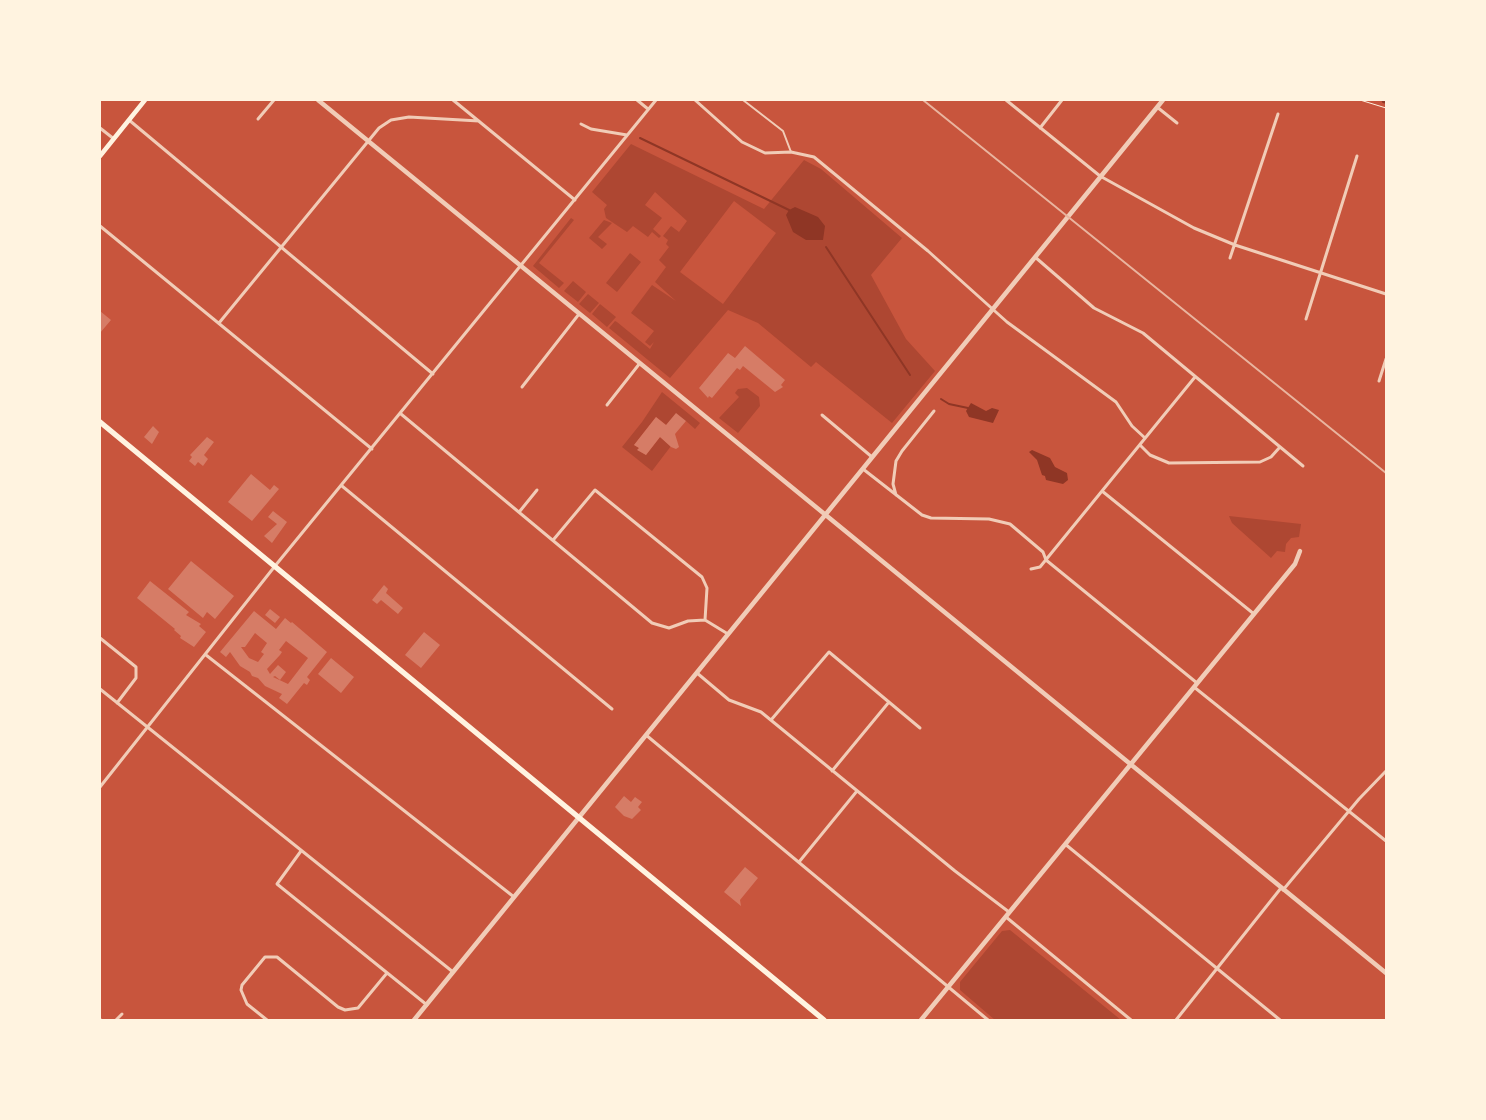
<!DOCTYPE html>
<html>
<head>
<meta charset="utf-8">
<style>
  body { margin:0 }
  #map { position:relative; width:1486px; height:1120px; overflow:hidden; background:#c8553d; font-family:Inter,sans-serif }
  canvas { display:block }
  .frame { position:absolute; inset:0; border:101px solid #fff3e0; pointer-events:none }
</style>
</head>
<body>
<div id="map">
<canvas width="1486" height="1120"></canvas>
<div class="frame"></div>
</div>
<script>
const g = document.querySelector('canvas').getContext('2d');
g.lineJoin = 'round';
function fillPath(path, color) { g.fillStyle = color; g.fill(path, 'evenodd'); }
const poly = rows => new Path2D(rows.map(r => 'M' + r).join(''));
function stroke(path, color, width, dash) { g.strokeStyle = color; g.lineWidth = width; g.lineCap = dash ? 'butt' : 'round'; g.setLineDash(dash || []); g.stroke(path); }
const green = poly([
  [631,144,764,209,804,160,821,169,902,238,871,275,906,339,935,371,892,423,816,362,811,367,758,323,728,310,670,378,609,328,615,321,617,322,650,349,654,342,650,346,645,342,654,331,631,313,652,285,676,301,655,282,666,267,659,260,669,247,666,244,668,240,663,236,671,226,679,232,687,221,655,192,645,205,662,218,653,229,661,236,659,238,652,232,648,237,633,226,627,232,606,218,604,209,607,205,592,192],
  [734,201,776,233,723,304,680,272],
  [571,218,574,220,539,263,564,283,559,288,533,266],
  [604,220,612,223,598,237,607,244,602,249,589,238],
  [630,253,641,262,617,292,606,283],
  [573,281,586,292,578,302,564,291],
  [588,294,599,303,590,313,579,304],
  [600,304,616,317,607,327,592,314],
  [747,388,759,397,760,406,738,433,719,418,739,397,735,393,738,389],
  [662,392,700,423,695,429,686,421,666,425,656,417,634,445,639,448,638,450,646,455,660,437,671,446,652,471,622,447,642,422],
  [1229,516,1301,524,1299,537,1291,538,1286,544,1285,552,1277,551,1271,558,1232,523],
  [1010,930,1121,1020,995,1020,960,990,960,982,1002,931]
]);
const water = poly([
  [795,207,818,217,825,226,823,240,806,240,793,232,786,215,789,210],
  [971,403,986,411,992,408,999,410,993,423,969,417,966,411],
  [1032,450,1050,458,1055,467,1067,473,1068,480,1063,484,1046,480,1045,476,1042,475,1037,460,1029,452]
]);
const stream = poly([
  [640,138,789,210],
  [826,247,910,375],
  [941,399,949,404,968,408]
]);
const canal = poly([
  [1385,100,1386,100]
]);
const building = poly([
  [100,311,111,320,100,333],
  [745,346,785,380,781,385,783,387,775,392,743,366,740,370,737,368,712,398,709,396,708,398,699,388,728,353,735,358],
  [676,413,686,421,675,434,679,447,676,449,671,447,660,437,646,455,637,450,639,448,634,445,656,417,666,425],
  [153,426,159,432,152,444,144,437],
  [207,437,214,442,204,455,208,459,203,466,198,462,195,466,189,461,192,457,190,455],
  [251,474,270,490,274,485,279,489,252,521,228,502],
  [273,511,287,522,272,543,264,536,277,524,268,517],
  [191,561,234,596,215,619,207,612,203,618,168,589],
  [150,581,189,612,186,615,201,624,199,626,206,632,194,647,180,638,181,636,174,630,175,629,137,598],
  [384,585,388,589,386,593,403,608,398,614,381,600,377,604,372,600],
  [270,609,280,617,275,623,265,615],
  [254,611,276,629,285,618,291,623,292,622,327,652,307,677,310,680,307,685,304,683,287,704,279,698,282,694,265,686,258,678,252,676,250,672,240,666,230,652,226,657,220,652],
  [255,633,267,643,261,652,264,654,258,662,249,658,241,647,245,647],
  [286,641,308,658,288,684,273,677,275,676,280,680,286,672,278,665,270,674,267,669,280,655,282,652,279,650],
  [424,632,440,645,421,668,405,655],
  [331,658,354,677,341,693,318,674],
  [624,796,631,802,635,797,642,802,638,807,641,810,632,819,624,816,615,807],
  [745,867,758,878,740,900,741,906,724,892]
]);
const path = poly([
  [1360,100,1386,108]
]);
const service = poly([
  [743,100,783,131,791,152]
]);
const minor = poly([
  [453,100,575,200],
  [637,100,648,109],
  [695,100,742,142,765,153,791,152,814,157,928,251,1007,322,1116,402,1132,426,1145,438],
  [1006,100,1100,176,1194,228,1235,245,1386,294],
  [1157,107,1177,123],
  [258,119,274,100],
  [129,120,433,374],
  [581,124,591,129,627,135],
  [100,128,114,139],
  [1040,128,1062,100],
  [100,226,372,449],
  [1035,257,1094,308,1143,333,1303,466],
  [1230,258,1278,114],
  [1306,319,1357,156],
  [219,323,379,128,391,120,409,117,479,121],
  [1379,381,1386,359],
  [522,387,579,314],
  [607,405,640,363],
  [401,414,652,623,669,628,688,621,705,620,728,634],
  [822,415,872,457],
  [1140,445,1150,455,1169,463,1260,462,1271,457,1280,447],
  [863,469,922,515,931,518,989,519,1010,524,1043,552,1046,560,1197,683],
  [342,486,612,709],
  [1102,491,1254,614],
  [896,495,893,484,896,461,902,451,934,411],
  [520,511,537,490],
  [554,539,595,490,702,577,707,588,705,620],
  [1031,569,1040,567,1195,377],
  [100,638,136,667,136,678,117,703],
  [206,655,514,897],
  [697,673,729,700,761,712,955,871,1009,912],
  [1194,687,1386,841],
  [100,689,453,972],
  [771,720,829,652,920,728],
  [646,735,988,1020],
  [832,771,889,702],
  [100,787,275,566,656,100],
  [1065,844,1280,1020],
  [301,851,277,884,427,1005],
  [799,862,857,791],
  [1283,890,1359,799,1386,771],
  [1006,917,1131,1020],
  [100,1020,101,1020],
  [116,1020,122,1014],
  [267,1020,247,1004,241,990,242,985,265,957,277,957,338,1007,345,1010,358,1008,387,973],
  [1176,1020,1281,888]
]);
const tertiary = poly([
  [318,100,1386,973],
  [414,1020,1163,100],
  [921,1020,1295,564,1300,551]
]);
const secondary = poly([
  [100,156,145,100]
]);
const trunk = poly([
  [100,422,824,1020]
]);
const rail = poly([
  [923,100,1386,473]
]);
fillPath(green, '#ae4732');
fillPath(water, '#8f3625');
stroke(stream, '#8f3625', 2);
stroke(canal, '#8f3625', 7);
fillPath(building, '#d67c66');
stroke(path, '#fff3e0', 1);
stroke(service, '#f1ccb7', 2);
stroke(minor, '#f1ccb7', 3);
stroke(tertiary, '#f1ccb7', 4.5);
stroke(secondary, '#fff3e0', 4.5);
stroke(trunk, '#fff3e0', 5.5);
stroke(rail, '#e9b49f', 2);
</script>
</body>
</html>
